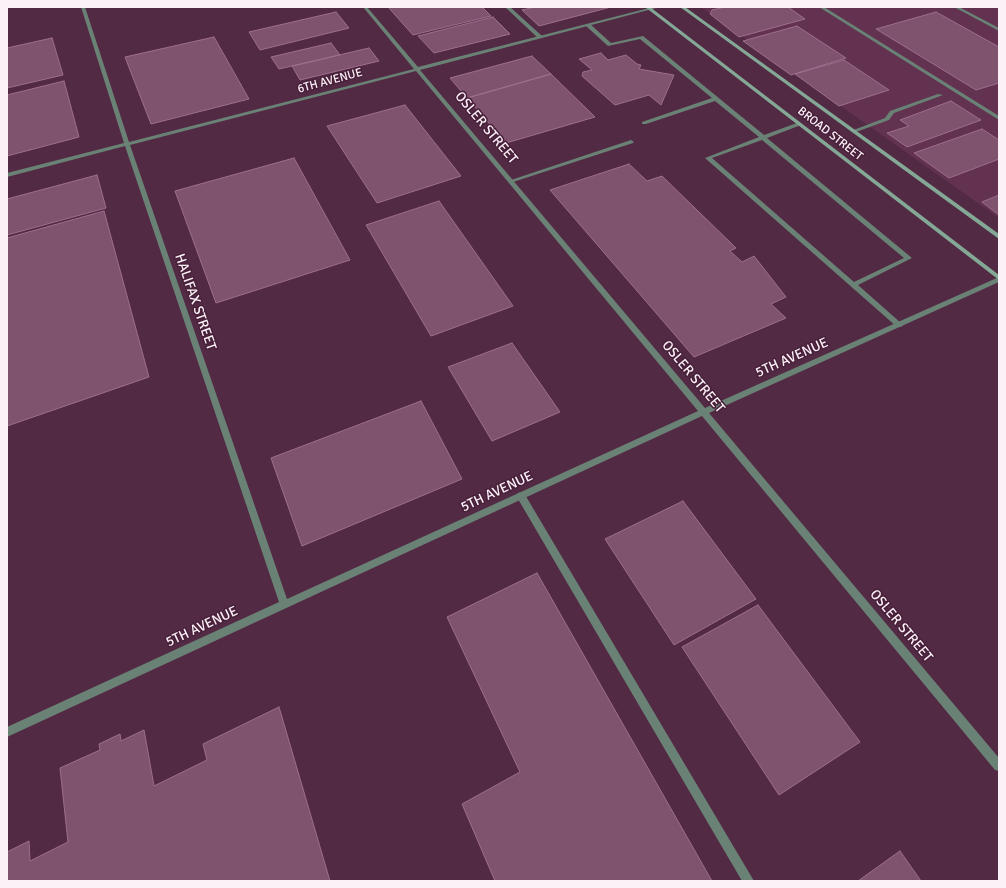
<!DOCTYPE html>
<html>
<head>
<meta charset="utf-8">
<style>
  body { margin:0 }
  #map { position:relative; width:1006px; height:888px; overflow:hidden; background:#532a44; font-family:Signika,sans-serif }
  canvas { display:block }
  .frame { position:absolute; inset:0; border:8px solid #fcf1f7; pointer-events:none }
</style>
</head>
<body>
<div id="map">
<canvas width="1006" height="888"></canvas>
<div class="frame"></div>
</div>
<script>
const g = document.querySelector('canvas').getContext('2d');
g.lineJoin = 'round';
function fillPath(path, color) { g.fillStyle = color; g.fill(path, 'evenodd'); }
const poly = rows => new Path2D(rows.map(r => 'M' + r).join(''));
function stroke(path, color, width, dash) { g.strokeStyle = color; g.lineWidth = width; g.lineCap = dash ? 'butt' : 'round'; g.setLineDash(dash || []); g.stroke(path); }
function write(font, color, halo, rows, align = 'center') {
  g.font = font + ' Signika,sans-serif'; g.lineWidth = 3; g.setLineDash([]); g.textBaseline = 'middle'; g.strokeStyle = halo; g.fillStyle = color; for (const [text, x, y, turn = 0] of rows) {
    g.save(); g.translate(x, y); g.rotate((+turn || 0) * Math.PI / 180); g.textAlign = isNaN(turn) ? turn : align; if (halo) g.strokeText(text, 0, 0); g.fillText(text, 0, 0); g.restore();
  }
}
const built = poly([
  [701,7,999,7,999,218]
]);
const building = poly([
  [388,7,482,7,491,16,413,35,388,7],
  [535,7,611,7,539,26,522,10,535,7],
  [725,7,788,7,805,19,739,37,710,14,712,10,725,7],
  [336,12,349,28,260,50,249,32,336,12],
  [936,12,999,47,999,83,976,90,876,29,936,12],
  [493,17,510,34,434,53,418,36,493,17],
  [797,26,846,58,791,75,743,41,797,26],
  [214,37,249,99,151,124,125,57,214,37],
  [52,38,63,75,7,88,7,48,52,38],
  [331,43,340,55,279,69,271,57,331,43],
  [369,48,379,61,300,80,292,66,369,48],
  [601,53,608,60,626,55,637,64,641,65,639,69,674,75,661,105,649,95,615,105,582,76,583,72,592,70,579,59,601,53],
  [532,56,551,74,467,98,450,78,532,56],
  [844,60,889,90,839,106,795,74,844,60],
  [551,74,595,117,506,143,467,98,551,74],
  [64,81,79,137,7,156,7,95,64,81],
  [951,101,981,120,907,147,887,133,909,126,900,120,951,101],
  [405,105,461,176,377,203,327,126,405,105],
  [982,129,999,140,999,159,949,178,914,153,982,129],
  [294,158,350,260,216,303,175,191,294,158],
  [629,164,647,181,662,176,736,248,730,251,742,262,754,256,786,297,771,304,786,318,694,357,550,190,629,164],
  [97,175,106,208,7,235,7,199,97,175],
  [999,195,999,215,982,202,999,195],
  [439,201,513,306,431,336,366,225,439,201],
  [104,211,149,377,7,426,7,238,104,211],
  [512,343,560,412,492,441,448,367,512,343],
  [421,401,462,479,302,546,271,458,421,401],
  [683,501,756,599,674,645,605,539,683,501],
  [537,573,712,881,495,881,462,804,520,772,447,617,537,573],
  [758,605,860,742,779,795,682,647,758,605],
  [279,707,330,881,7,881,7,852,29,841,30,861,68,842,60,768,100,750,99,744,120,734,121,741,144,730,154,786,207,760,203,744,279,707],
  [900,851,921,881,858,881,900,851]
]);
const lane = poly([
  [505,7,510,7,542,36,542,38,538,38,505,7],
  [819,7,824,7,999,116,999,120,819,7],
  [586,24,590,24,611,43,643,36,764,135,797,123,801,123,801,125,767,138,912,258,858,285,901,323,903,325,901,327,897,327,705,158,759,137,715,101,646,124,642,124,642,122,712,98,640,39,608,46,586,26,586,24],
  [762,140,904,258,854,282,712,158,762,140],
  [938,94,943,95,894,113,889,120,856,132,851,131,885,118,890,111,938,94],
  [631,140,634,142,633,143,513,182,511,183,508,181,631,140],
  [521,492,524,493,754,881,742,881,518,499,517,496,518,493,521,492]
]);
const street = poly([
  [81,7,85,7,129,142,414,69,363,7,367,7,418,67,653,7,660,7,420,70,705,408,999,277,999,282,709,413,999,758,999,771,995,770,702,416,7,737,7,727,279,602,125,146,7,177,7,173,124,143,81,7],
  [416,71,698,411,287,599,130,145,416,71],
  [954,7,959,7,999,28,999,31,954,7]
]);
const secondary = poly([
  [645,7,650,7,999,275,999,280,645,7],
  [680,7,685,7,999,234,999,239,680,7]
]);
const farStreetnames = [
  ["6TH AVENUE",330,81,-15],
  ["BROAD STREET",830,134,38]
];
const streetNames = [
  ["OSLER STREET",486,128,50],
  ["HALIFAX STREET",195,302,71],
  ["5TH AVENUE",792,358,-24],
  ["OSLER STREET",693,377,50],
  ["5TH AVENUE",497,492,-25],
  ["OSLER STREET",901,626,50],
  ["5TH AVENUE",202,627,-25]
];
fillPath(built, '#623250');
fillPath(building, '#7f526d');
stroke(building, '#9e6f8c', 1);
fillPath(lane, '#6a8175');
fillPath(street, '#6a8175');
fillPath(secondary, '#84a896');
write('12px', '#fcf1f7', '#48203a', farStreetnames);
write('14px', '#fcf1f7', '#48203a', streetNames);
</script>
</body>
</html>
